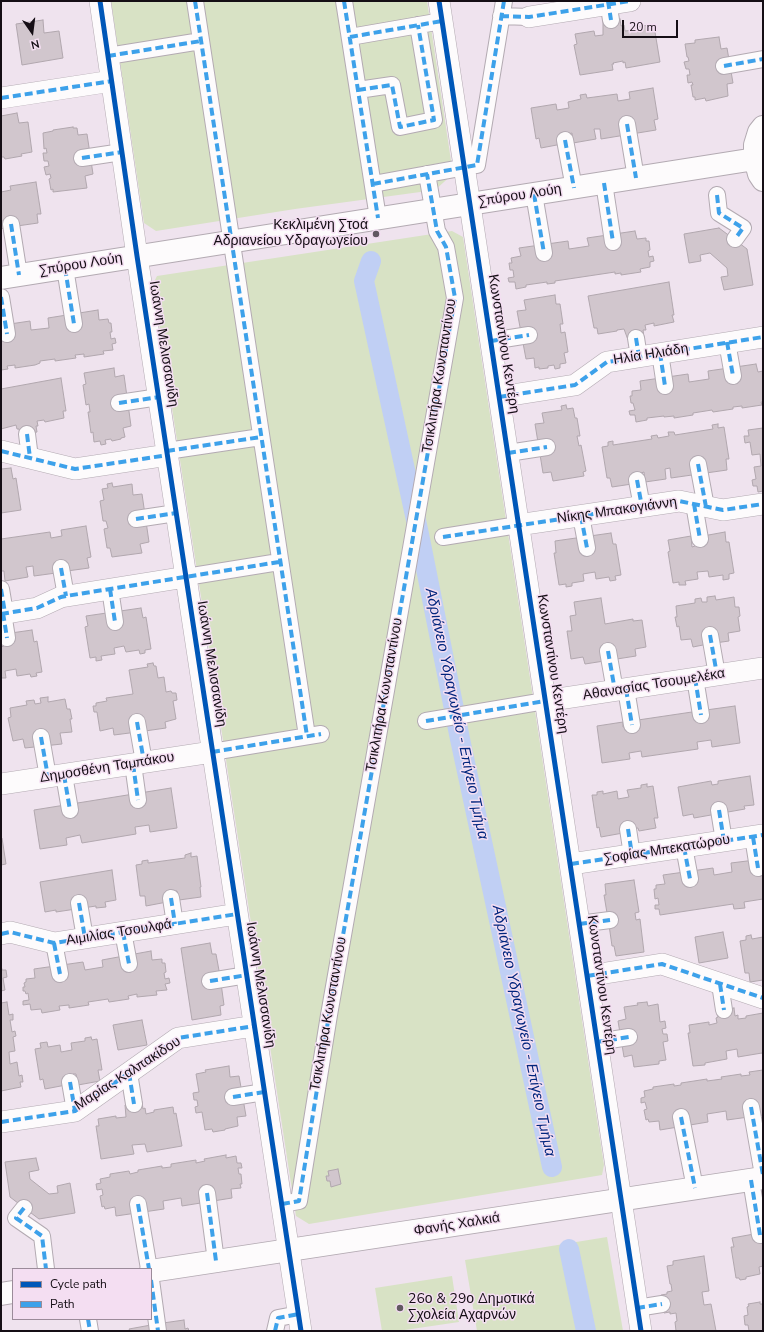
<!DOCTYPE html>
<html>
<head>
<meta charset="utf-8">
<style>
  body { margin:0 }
  #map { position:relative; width:764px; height:1332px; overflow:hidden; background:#efe3ee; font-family:"Nunito Sans",sans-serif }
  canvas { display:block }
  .frame { position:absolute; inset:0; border:2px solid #150e15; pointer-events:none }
  .legend { position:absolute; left:12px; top:1268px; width:140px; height:52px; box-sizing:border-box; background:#f4def2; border:1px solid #9b8b9a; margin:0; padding:5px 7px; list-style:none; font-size:12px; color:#150e15 }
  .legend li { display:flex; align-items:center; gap:8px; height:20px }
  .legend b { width:20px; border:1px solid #9b8b9a }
  .north { position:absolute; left:12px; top:12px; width:40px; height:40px; -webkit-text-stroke:3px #f4def2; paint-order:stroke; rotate:166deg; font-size:11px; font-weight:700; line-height:16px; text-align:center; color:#150e15 }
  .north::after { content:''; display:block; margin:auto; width:14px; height:18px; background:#150e15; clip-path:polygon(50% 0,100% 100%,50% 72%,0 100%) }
  .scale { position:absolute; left:622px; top:20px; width:56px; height:18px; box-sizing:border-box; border:2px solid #150e15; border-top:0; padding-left:5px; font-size:12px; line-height:14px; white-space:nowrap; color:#150e15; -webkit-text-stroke:3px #f4def2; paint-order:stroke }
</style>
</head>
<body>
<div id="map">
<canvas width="764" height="1332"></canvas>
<div class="frame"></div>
<ul class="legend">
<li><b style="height:5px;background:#0057b8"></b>Cycle path</li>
<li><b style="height:5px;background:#3da1ea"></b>Path</li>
</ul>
<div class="north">N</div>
<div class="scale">20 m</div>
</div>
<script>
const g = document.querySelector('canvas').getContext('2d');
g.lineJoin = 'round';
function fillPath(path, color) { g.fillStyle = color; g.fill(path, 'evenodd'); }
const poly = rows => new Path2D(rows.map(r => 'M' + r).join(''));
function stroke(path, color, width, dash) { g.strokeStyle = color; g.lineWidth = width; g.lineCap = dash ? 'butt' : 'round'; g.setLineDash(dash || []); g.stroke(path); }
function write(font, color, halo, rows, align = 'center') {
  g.font = font + ' "Nunito Sans",sans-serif'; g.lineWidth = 3; g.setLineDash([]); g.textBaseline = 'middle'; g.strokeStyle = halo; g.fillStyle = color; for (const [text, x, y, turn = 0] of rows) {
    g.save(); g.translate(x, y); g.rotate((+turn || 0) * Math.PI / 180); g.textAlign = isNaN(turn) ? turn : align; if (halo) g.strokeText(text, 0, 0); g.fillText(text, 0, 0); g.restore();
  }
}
const green = poly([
  [111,1,427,1,453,174,435,190,295,209,156,231,144,223],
  [452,231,463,237,604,1165,602,1175,309,1224,296,1216,153,284,157,276],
  [607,1237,623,1331,477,1331,465,1260],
  [452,1276,459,1322,398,1331,382,1331,375,1288]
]);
const canal = poly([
  [371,261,364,281,366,290,419,534,460,739,552,1167],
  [569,1249,586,1331]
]);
const building = poly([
  [620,19,621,26,624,25,625,31,634,30,633,27,651,25,652,32,655,32,660,62,626,68,625,62,623,63,623,61,613,63,614,64,612,64,613,70,580,75,574,45,577,44,575,34,594,31,595,36,603,35,603,21,620,19],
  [43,20,44,33,59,31,63,58,22,65,16,24,43,20],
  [719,37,721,49,727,48,733,83,727,84,728,96,706,101,705,98,695,100,695,97,693,97,691,85,693,85,692,82,688,83,687,75,690,75,689,69,686,69,684,62,689,61,688,57,687,57,685,44,695,43,695,40,719,37],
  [653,88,658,119,654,120,656,130,601,139,600,129,594,129,596,139,573,143,572,133,569,134,570,139,562,144,541,148,539,138,536,139,531,108,556,104,557,110,569,108,568,102,581,99,580,95,586,94,587,98,617,94,618,101,630,99,629,92,653,88],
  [17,113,19,123,28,122,32,152,21,154,22,156,5,159,4,157,1,157,1,116,17,113],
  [73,127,73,128,77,128,78,135,87,134,93,174,85,176,87,188,53,192,53,189,51,190,49,179,51,178,50,174,46,175,44,167,49,166,48,161,44,161,43,153,47,153,46,148,44,149,43,133,53,131,53,130,73,127],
  [36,182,41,214,37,214,38,223,17,226,7,219,3,220,4,228,1,229,1,192,11,190,10,186,36,182],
  [719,228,747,249,753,285,724,290,721,277,728,276,727,268,710,253,700,255,701,261,689,263,684,234,719,228],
  [635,231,637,239,646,238,646,241,649,241,650,250,648,251,649,257,653,256,654,261,650,262,650,267,640,269,641,272,621,275,621,273,615,274,615,272,555,281,555,283,547,284,547,282,526,285,526,287,516,289,515,282,509,282,508,278,514,277,513,270,510,270,509,263,512,263,511,258,521,256,519,248,568,241,569,249,589,246,587,238,635,231],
  [669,282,674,315,672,315,674,322,654,326,654,323,645,325,646,330,643,330,644,337,628,340,624,329,617,330,617,331,598,334,597,328,594,328,588,296,669,282],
  [555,295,556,304,560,304,563,324,560,324,561,333,565,332,568,352,564,353,566,363,560,364,560,368,555,369,554,365,548,366,548,368,539,369,539,367,535,368,534,358,526,359,517,311,526,310,524,300,555,295],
  [98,310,99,320,108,319,109,323,111,323,112,332,110,332,111,339,115,338,116,343,112,344,113,350,103,351,104,354,84,357,84,354,75,355,76,358,55,361,55,359,40,361,40,363,35,365,15,368,15,365,7,366,8,369,1,370,1,327,10,324,30,321,31,330,49,328,48,318,98,310],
  [756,364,758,372,763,371,763,402,761,402,762,405,742,408,742,406,733,407,733,409,713,412,712,410,693,413,693,415,674,418,674,416,664,417,664,416,647,418,647,420,636,422,635,415,630,415,629,411,635,410,633,403,631,403,630,396,632,396,632,391,641,390,640,381,688,374,689,382,709,379,708,371,756,364],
  [114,368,115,377,124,375,131,426,123,428,125,437,121,438,121,439,112,441,111,439,105,440,106,444,101,445,100,441,94,442,93,432,91,433,88,412,90,412,89,404,86,405,83,385,86,384,84,373,114,368],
  [61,378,66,411,63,411,64,418,45,422,44,420,37,421,38,426,36,426,37,432,27,434,20,435,19,429,17,429,16,425,1,429,1,389,61,378],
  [566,405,567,409,573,408,575,418,577,418,580,436,577,436,579,446,581,445,586,471,583,472,584,476,553,481,551,472,543,473,535,424,544,423,542,413,562,410,561,406,566,405],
  [718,424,718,428,724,427,729,459,726,459,727,470,671,478,670,468,665,469,666,479,645,482,644,472,641,473,642,479,632,484,612,487,610,478,607,478,602,447,608,446,608,442,613,441,613,445,652,439,651,436,657,435,658,438,669,436,668,432,674,432,675,435,713,429,712,425,718,424],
  [763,428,763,491,758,492,757,486,753,486,752,480,756,479,754,467,761,466,760,454,752,455,750,442,745,443,744,436,749,436,748,430,763,428],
  [11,468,13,479,16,478,21,510,1,513,1,469,11,468],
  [112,483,113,487,132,484,133,495,142,494,149,542,140,544,142,553,112,557,110,548,107,548,104,529,108,528,106,521,103,521,100,501,104,500,102,489,108,488,107,484,112,483],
  [86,526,91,557,87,558,89,568,67,571,57,562,54,563,56,573,34,576,33,566,26,567,28,577,5,581,4,571,1,571,1,539,50,532,51,538,62,536,61,530,86,526],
  [725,532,726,542,729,542,734,573,729,574,729,579,723,580,723,575,709,577,708,571,697,572,698,579,685,581,686,585,679,585,679,582,673,583,668,552,670,551,668,540,691,536,692,547,695,546,694,540,703,536,725,532],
  [611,533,613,544,616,544,621,575,615,576,616,580,610,581,609,577,596,579,595,572,583,574,584,581,572,583,572,586,566,587,566,584,559,585,554,553,556,553,555,541,611,533],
  [715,596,716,600,734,597,735,607,739,607,740,616,738,617,740,631,728,633,729,641,708,644,693,647,691,639,681,640,679,626,677,627,675,617,677,617,676,606,695,603,695,599,701,598,702,602,707,602,707,597,715,596],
  [601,598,605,624,633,619,633,621,642,620,646,647,635,649,636,656,585,664,583,657,571,659,567,631,572,631,570,616,576,615,574,602,601,598],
  [141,608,143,618,146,617,151,649,145,650,145,653,140,654,139,650,126,652,124,646,114,648,115,654,101,656,102,660,96,661,96,657,90,658,85,627,88,626,86,616,141,608],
  [32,630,34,642,37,641,42,672,36,673,37,676,31,677,30,674,17,676,16,669,5,671,6,678,1,678,1,647,4,646,2,639,11,633,32,630],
  [153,663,154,666,156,666,158,678,164,677,166,692,171,691,172,693,176,693,177,700,173,701,176,719,165,722,166,728,145,731,114,735,113,728,100,731,97,712,94,712,93,706,96,706,96,703,107,701,106,698,133,694,129,670,148,667,147,664,153,663],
  [48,697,48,702,65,699,67,709,70,709,72,719,70,719,72,732,60,733,62,744,25,748,23,739,13,741,8,718,11,717,10,708,27,705,26,701,34,700,35,704,41,703,40,698,48,697],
  [735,706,740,743,712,747,711,740,697,742,698,749,642,757,641,751,629,753,630,759,602,763,597,726,623,722,623,727,638,725,638,720,692,712,693,717,707,715,706,710,735,706],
  [750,776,754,805,744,806,745,809,694,818,693,814,683,816,678,787,711,781,712,785,718,784,718,781,750,776],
  [647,784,647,787,653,786,658,818,654,818,656,828,639,831,638,828,625,830,624,823,621,824,623,833,601,837,599,827,597,828,592,795,597,795,597,792,603,791,603,794,617,791,618,799,629,797,627,790,641,788,641,785,647,784],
  [171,788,177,828,150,832,149,825,135,827,136,834,82,843,80,835,66,838,67,845,40,849,34,810,171,788],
  [1,838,2,838,6,864,1,865,1,838],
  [191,853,191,857,197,856,201,887,200,887,201,897,179,900,177,891,174,891,167,902,146,906,145,896,140,896,136,865,142,864,142,861,148,860,148,863,185,858,185,855,191,853],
  [763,859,763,899,744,902,745,908,734,909,733,904,660,915,659,909,655,909,655,905,659,905,658,898,655,899,654,889,656,889,656,885,665,884,663,875,713,868,714,875,732,872,731,863,763,859],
  [112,870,116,900,105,902,106,907,96,908,96,906,56,912,56,910,45,912,40,882,112,870],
  [634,880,639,912,635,913,636,920,640,919,644,952,616,956,614,946,612,946,609,925,604,895,606,895,605,884,634,880],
  [723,932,728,958,699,963,695,937,723,932],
  [751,935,752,939,763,937,763,980,750,982,749,973,745,973,740,941,746,940,746,936,751,935],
  [210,943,212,954,216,954,220,976,224,1005,220,1006,221,1015,192,1020,181,948,210,943],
  [151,951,152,960,162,959,162,963,165,963,166,972,164,973,165,979,169,978,170,983,165,984,167,990,156,991,157,995,137,997,137,994,128,996,129,999,109,1002,108,999,88,1002,89,1005,69,1008,69,1005,59,1006,60,1010,42,1013,41,1009,31,1010,30,1004,23,1005,23,1001,29,1000,28,993,26,994,25,991,23,991,23,987,25,987,24,983,26,982,26,979,35,978,34,969,83,962,85,970,103,967,102,960,151,951],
  [1,965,2,970,6,970,7,977,3,978,5,990,1,991,1,965],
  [7,1002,9,1015,13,1014,13,1020,10,1020,12,1032,15,1031,16,1036,13,1037,15,1051,9,1052,10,1064,17,1062,19,1076,22,1075,23,1082,20,1082,21,1087,1,1091,1,1003,7,1002],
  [647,1002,648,1006,658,1004,660,1022,665,1021,666,1028,662,1029,663,1034,667,1034,668,1041,663,1042,666,1060,659,1061,659,1064,634,1067,632,1055,624,1057,618,1021,626,1019,624,1007,638,1005,637,1003,647,1002],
  [734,1008,735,1016,738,1015,738,1019,746,1018,746,1016,763,1013,763,1055,762,1053,738,1057,737,1049,726,1051,727,1059,705,1063,705,1065,693,1066,688,1033,690,1033,689,1025,709,1022,709,1025,717,1023,716,1018,718,1017,717,1011,734,1008],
  [142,1020,147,1045,118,1050,113,1025,142,1020],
  [91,1037,92,1040,97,1039,102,1070,98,1070,100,1081,78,1085,76,1074,73,1074,74,1081,66,1085,45,1089,43,1079,40,1080,35,1049,41,1048,40,1043,47,1042,48,1047,60,1045,61,1052,72,1050,71,1043,85,1041,85,1038,91,1037],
  [229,1066,230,1077,239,1076,246,1116,237,1117,238,1126,225,1129,225,1130,213,1132,212,1129,205,1130,202,1112,196,1113,195,1107,198,1106,197,1100,194,1100,193,1093,199,1092,196,1074,206,1072,205,1070,229,1066],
  [763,1070,763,1115,727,1120,726,1111,707,1114,708,1122,660,1130,659,1121,649,1122,648,1119,646,1120,644,1110,647,1109,645,1102,641,1103,641,1098,645,1097,644,1091,653,1089,653,1087,674,1084,674,1086,681,1085,681,1083,707,1079,707,1081,722,1079,721,1077,741,1074,741,1076,750,1075,749,1072,763,1070],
  [142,1102,143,1109,145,1108,146,1114,154,1112,154,1110,173,1107,174,1114,176,1113,182,1146,147,1152,145,1144,132,1145,134,1154,101,1159,96,1126,99,1126,98,1119,116,1116,116,1118,126,1117,125,1105,142,1102],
  [226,1155,226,1158,236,1156,237,1163,241,1163,242,1168,238,1168,239,1174,241,1174,242,1184,240,1184,241,1188,231,1189,232,1198,182,1206,181,1198,163,1201,164,1209,116,1216,115,1207,105,1209,104,1206,102,1207,100,1196,103,1195,102,1189,97,1190,96,1184,101,1183,100,1179,110,1177,110,1174,129,1171,130,1174,138,1172,138,1170,162,1166,162,1168,171,1167,171,1164,196,1160,196,1163,205,1161,204,1159,226,1155],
  [36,1158,39,1170,29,1172,30,1179,49,1194,58,1193,57,1186,70,1183,75,1213,39,1219,10,1197,5,1162,36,1158],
  [338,1169,341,1184,331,1187,330,1181,327,1181,326,1176,329,1176,328,1171,338,1169],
  [754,1234,763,1235,763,1266,759,1267,760,1274,746,1277,746,1279,740,1280,739,1278,736,1278,731,1247,734,1247,732,1238,754,1234],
  [704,1256,709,1291,702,1292,704,1305,711,1304,716,1331,676,1331,675,1322,677,1321,676,1313,670,1314,670,1312,664,1313,661,1295,667,1294,667,1292,672,1291,671,1284,670,1284,667,1266,673,1265,673,1261,704,1256],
  [760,1302,760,1304,763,1304,763,1331,749,1331,748,1325,745,1325,744,1316,748,1315,747,1307,749,1306,748,1304,760,1302],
  [184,1320,185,1329,188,1328,189,1331,164,1331,163,1323,184,1320],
  [151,1325,152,1331,130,1331,129,1329,151,1325]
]);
const pedestrian = poly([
  [195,1,307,736],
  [344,1,378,218],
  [608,1,611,20],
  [501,16,529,17],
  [350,37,442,21],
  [108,56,201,41],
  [724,66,763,59],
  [358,90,392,85,400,127,434,120,418,25],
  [627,124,636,178],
  [565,140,574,188],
  [82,158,122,152],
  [604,183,613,242],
  [373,184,477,165,504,1],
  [534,194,544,253],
  [717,195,719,213,743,228,735,239],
  [11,224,19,275],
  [65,268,74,324],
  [1,297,7,334],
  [636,338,639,357],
  [491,341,529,335],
  [727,342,733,376],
  [660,353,665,386],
  [119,403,159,397],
  [27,434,30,458],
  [167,451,261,437],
  [508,453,547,447],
  [698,464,706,507],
  [637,480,642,507],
  [694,504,700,539],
  [581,516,587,548],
  [136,519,176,513],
  [443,537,518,525],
  [61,568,66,596],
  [186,577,279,562],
  [1,589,5,613],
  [110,589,115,622],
  [3,613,7,638],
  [710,635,717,675],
  [608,651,615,691],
  [695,678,701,715],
  [626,689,632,725],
  [426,721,545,701],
  [137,722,144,762],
  [41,737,48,777],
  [212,752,321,734],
  [133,764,138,800],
  [64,775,70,810],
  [719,810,724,841],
  [628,829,632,855],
  [753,837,758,868],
  [684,847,690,879],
  [171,898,175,924],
  [79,903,85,938],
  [579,924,610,920],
  [123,932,129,964],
  [54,943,60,974],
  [210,981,247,975],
  [720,984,724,1010],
  [597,1042,629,1037],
  [129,1073,134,1104],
  [70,1082,75,1111],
  [233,1097,264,1092],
  [751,1107,763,1175],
  [681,1117,695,1188],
  [751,1180,760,1235],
  [207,1193,216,1261],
  [138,1204,149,1269],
  [282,1204,299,1201,329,1015,455,298,446,247,437,231,427,174],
  [24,1208,16,1218,42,1236,46,1269],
  [151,1280,158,1331],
  [637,1308,662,1304],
  [88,1319,90,1331],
  [275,1331,278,1318,299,1314]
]);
const minor = poly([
  [100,1,137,256,301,1331],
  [439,1,641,1331],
  [529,17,630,1],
  [1,98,112,81],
  [499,397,575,385,607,362,763,337],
  [1,451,75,469,168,455],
  [518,525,679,501,723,510,763,504],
  [1,614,37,608,61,597,186,577],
  [545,701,763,668],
  [1,784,212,752],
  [571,864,763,835],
  [1,934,10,932,54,943,237,914],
  [587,976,662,964,763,998],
  [1,1122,75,1111,178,1038,254,1026]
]);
const tertiary = poly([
  [763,127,759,132,755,145,755,159,759,174,763,180],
  [1,278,755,159],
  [151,1271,763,1178],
  [1,1294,13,1292]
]);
const quiet = poly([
  [195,1,307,736],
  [344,1,378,218],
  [608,1,611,20],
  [501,16,529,17,630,1],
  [350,37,442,21],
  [108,56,201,41],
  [724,66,763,59],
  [358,90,392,85,400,127,434,120,418,25],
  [1,98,112,81],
  [627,124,636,178],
  [565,140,574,188],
  [82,158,122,152],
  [604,183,613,242],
  [373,184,477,165,504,1],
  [534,194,544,253],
  [717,195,719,213,743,228,735,239],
  [11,224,19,275],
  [65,268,74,324],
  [1,297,7,334],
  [636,338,639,357],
  [491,341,529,335],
  [727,342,733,376],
  [660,353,665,386],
  [499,397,575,385,607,362,763,337],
  [119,403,159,397],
  [27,434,30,458],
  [1,451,75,469,168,455],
  [167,451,261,437],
  [508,453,547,447],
  [698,464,706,507],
  [637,480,642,507],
  [694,504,700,539],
  [581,516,587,548],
  [136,519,176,513],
  [443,537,679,501,723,510,763,504],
  [61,568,66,596],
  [1,589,5,613],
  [110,589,115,622],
  [3,613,7,638],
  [1,614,37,608,61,597,66,596,279,562],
  [710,635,717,675],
  [608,651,615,691],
  [695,678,701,715],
  [626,689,632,725],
  [426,721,545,701],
  [137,722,144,762],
  [41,737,48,777],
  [212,752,321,734],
  [133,764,138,800],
  [64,775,70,810],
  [719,810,724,841],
  [628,829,632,855],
  [753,837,758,868],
  [684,847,690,879],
  [571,864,763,835],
  [171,898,175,924],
  [79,903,85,938],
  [579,924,610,920],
  [123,932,129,964],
  [1,934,10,932,54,943,237,914],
  [54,943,60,974],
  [587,976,662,964,763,998],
  [210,981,247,975],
  [720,984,724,1010],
  [597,1042,629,1037],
  [129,1073,134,1104],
  [70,1082,75,1111],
  [233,1097,264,1092],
  [751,1107,763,1175],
  [681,1117,695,1188],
  [1,1122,75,1111,178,1038,254,1026],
  [751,1180,760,1235],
  [207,1193,216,1261],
  [138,1204,149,1269],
  [282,1204,299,1201,329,1015,455,298,446,247,437,231,427,174],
  [24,1208,16,1218,42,1236,46,1269],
  [151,1280,158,1331],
  [637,1308,662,1304],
  [88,1319,90,1331],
  [275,1331,278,1318,299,1314]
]);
const cycleway = poly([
  [100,1,137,256,301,1331],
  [439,1,641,1331]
]);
const markers = [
  [376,234,4,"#615961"],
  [400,1308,4,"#615961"]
];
const streetNames = [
  ["Σπύρου Λούη",520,196,-9],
  ["Σπύρου Λούη",81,265,-9],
  ["Ιωάννη Μελισσανίδη",163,344,81],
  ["Κωνσταντίνου Κεντέρη",503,344,81],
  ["Ηλία Ηλιάδη",651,355,-9],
  ["Τσικλιτήρα Κωνσταντίνου",440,376,-81],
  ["Νίκης Μπακογιάννη",617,511,-8],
  ["Ιωάννη Μελισσανίδη",211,664,81],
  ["Κωνσταντίνου Κεντέρη",552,664,81],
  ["Αθανασίας Τσουμελέκα",654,685,-9],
  ["Τσικλιτήρα Κωνσταντίνου",385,695,-80],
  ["Δημοσθένη Ταμπάκου",107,768,-9],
  ["Σοφίας Μπεκατώρου",667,850,-9],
  ["Αιμιλίας Τσουλφά",119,933,-9],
  ["Ιωάννη Μελισσανίδη",260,985,81],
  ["Κωνσταντίνου Κεντέρη",601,985,82],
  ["Τσικλιτήρα Κωνσταντίνου",329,1014,-80],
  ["Μαρίας Καλπακίδου",128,1074,-33],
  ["Φανής Χαλκιά",457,1225,-9]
];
const poiNames = [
  ["Κεκλιμένη Στοά",368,226],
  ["Αδριανείου Υδραγωγείου",368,242],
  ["26ο & 29ο Δημοτικά",408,1300,"left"],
  ["Σχολεία Αχαρνών",408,1316,"left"]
];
const waterNames = [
  ["Αδριάνειο Υδραγωγείο - Επίγειο Τμήμα",456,714,78],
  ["Αδριάνειο Υδραγωγείο - Επίγειο Τμήμα",523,1031,78]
];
fillPath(green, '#d8e2c5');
stroke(canal, '#c0cff4', 20);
fillPath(building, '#d1c6cd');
stroke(building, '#b1a7ae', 1);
stroke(pedestrian, '#b3aab2', 18);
stroke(minor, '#b3aab2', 22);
stroke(tertiary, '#b3aab2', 24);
stroke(pedestrian, '#fdfbfc', 16);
stroke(minor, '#fdfbfc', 21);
stroke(tertiary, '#fdfbfc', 22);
stroke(quiet, '#3da1ea', 4, [8, 4]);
stroke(cycleway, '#0057b8', 5);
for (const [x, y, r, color] of markers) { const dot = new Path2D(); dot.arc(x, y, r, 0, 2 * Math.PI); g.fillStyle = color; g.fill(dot); stroke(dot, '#f4def2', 1.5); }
write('14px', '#150e15', '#f4def2', streetNames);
write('14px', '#150e15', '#f4def2', poiNames, 'right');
write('italic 15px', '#00257d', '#f4def2', waterNames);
</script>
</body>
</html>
